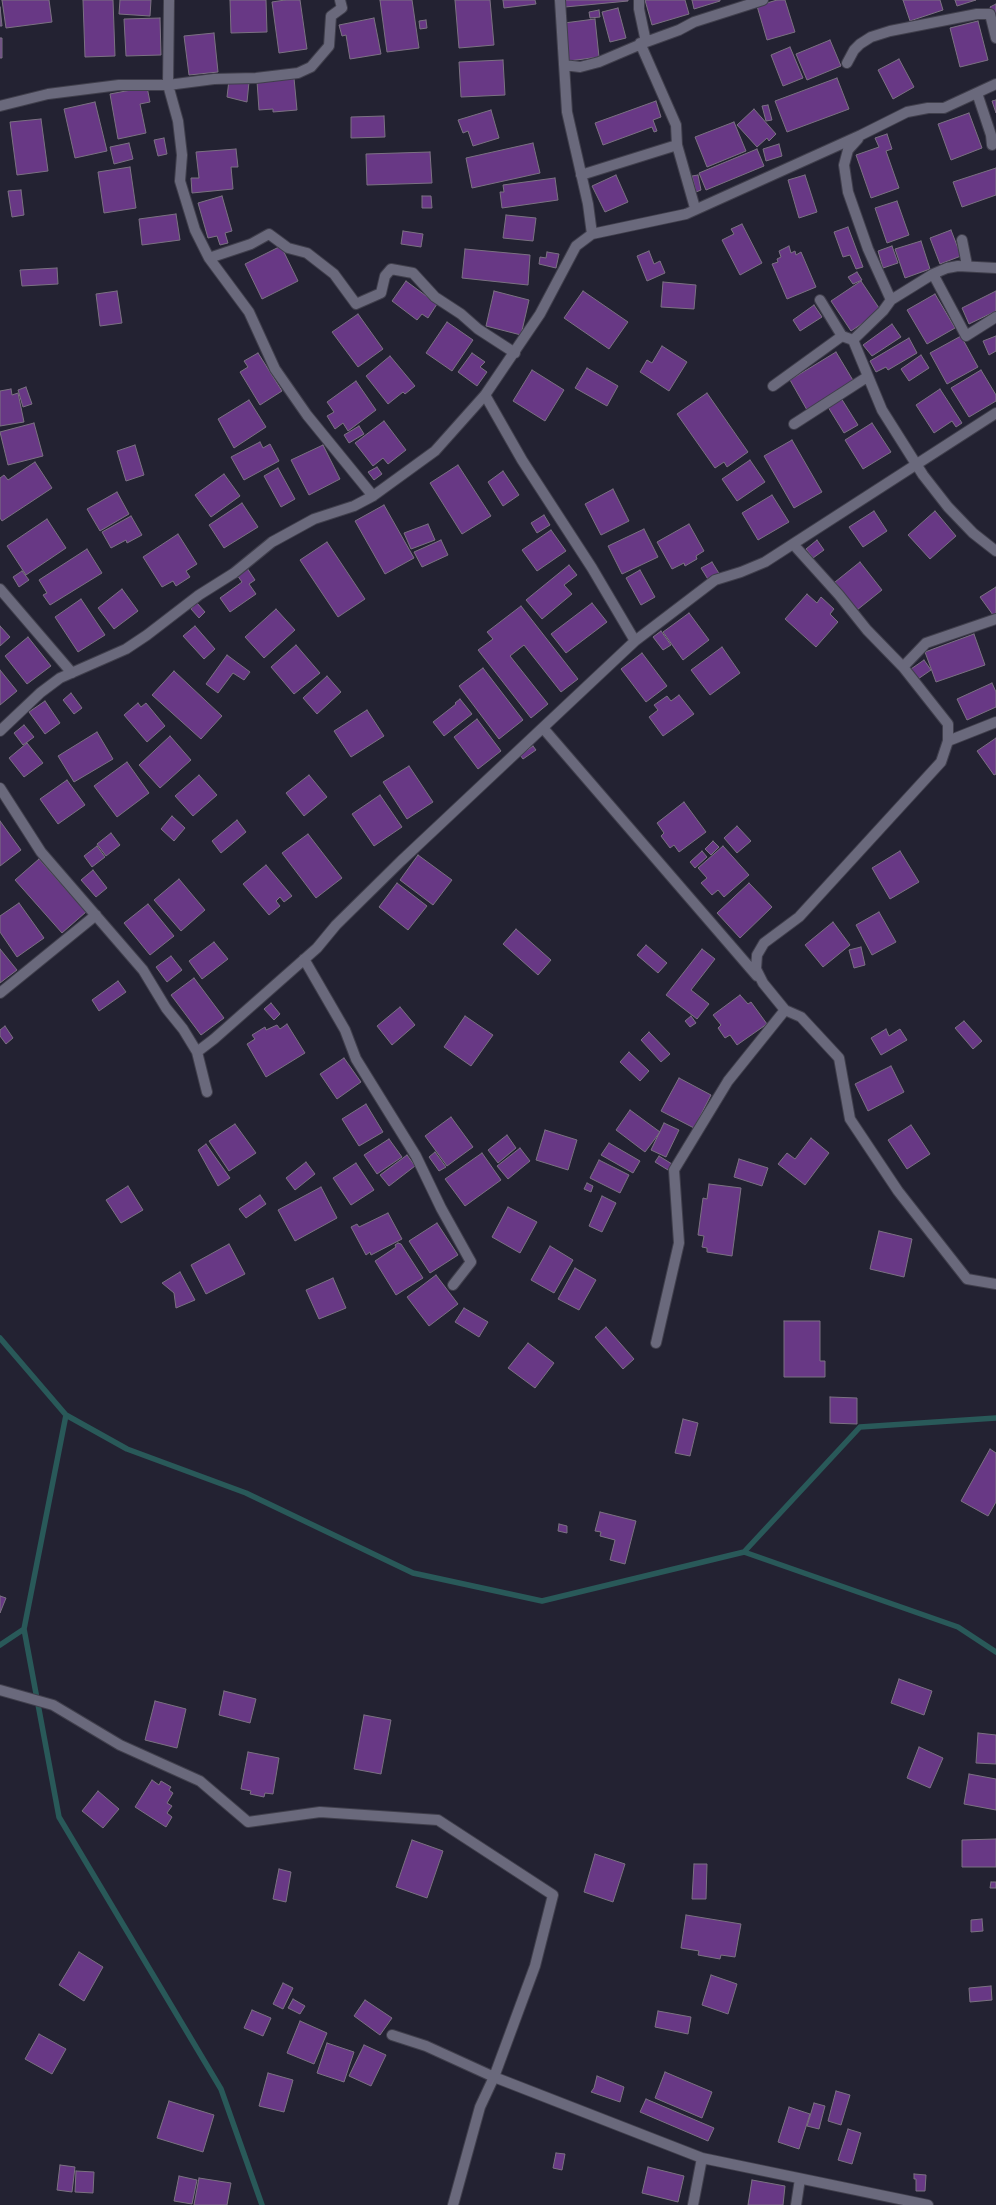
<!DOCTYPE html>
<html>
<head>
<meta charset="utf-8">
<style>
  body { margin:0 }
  canvas { display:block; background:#232232 }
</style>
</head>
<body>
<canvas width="996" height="2205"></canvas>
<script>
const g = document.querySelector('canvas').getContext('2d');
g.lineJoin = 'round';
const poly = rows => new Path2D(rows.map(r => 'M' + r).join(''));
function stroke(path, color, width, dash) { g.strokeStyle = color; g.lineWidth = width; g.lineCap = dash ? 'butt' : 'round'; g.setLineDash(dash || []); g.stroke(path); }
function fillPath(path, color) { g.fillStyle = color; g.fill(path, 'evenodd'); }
const stream = poly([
  [0,1338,66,1415,24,1629,59,1817,221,2089,262,2205],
  [66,1415,127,1449,246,1493,413,1573,542,1601,744,1552,958,1627,996,1652],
  [744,1552,860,1427,996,1418],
  [0,1645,24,1629]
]);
const building = poly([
  [2,0,49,0,52,22,6,28,2,0],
  [83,0,113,0,115,56,85,57,83,0],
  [120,0,151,0,150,16,119,14,120,0],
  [230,0,266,0,267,32,231,33,230,0],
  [285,0,300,0,307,49,279,53,272,2,285,0],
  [380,0,412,0,419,48,387,52,380,0],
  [455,0,490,0,494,45,459,48,455,0],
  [503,0,535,0,536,4,504,8,503,0],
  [564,0,628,0,628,1,565,7,564,0],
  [645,0,685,0,689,14,652,25,645,0],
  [692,0,720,0,720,1,694,9,692,0],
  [777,0,785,0,795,32,767,40,757,6,777,0],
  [903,0,940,0,943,10,910,21,903,0],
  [955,0,976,0,957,6,955,0],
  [996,4,996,20,990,7,996,4],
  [0,7,2,26,0,26,0,7],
  [618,8,626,38,610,42,602,12,618,8],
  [599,10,600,17,590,18,589,12,599,10],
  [160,18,161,55,126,56,124,19,160,18],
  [374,18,381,54,350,59,346,35,342,36,339,25,374,18],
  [595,19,599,57,569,61,564,23,595,19],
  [426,20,427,28,420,29,419,21,426,20],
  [978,21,988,60,960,67,950,28,978,21],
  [214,33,218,72,189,75,184,36,214,33],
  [0,38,2,38,2,58,0,58,0,38],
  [830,40,841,66,807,80,796,54,830,40],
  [790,47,803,78,783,86,771,55,790,47],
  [899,59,914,87,893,99,878,70,899,59],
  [503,60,505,95,461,97,459,62,503,60],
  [294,78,297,110,273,112,273,109,259,110,257,81,294,78],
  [837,78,849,109,787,132,775,101,837,78],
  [229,80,249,82,247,102,227,97,229,80],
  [147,87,150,102,140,104,146,133,118,139,110,94,147,87],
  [996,100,996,113,992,101,996,100],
  [656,101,661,117,653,120,657,131,654,132,652,127,603,145,595,123,656,101],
  [95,102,107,151,75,158,64,109,95,102],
  [768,105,772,120,766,121,762,106,768,105],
  [754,109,776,134,769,141,767,138,757,147,737,125,754,109],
  [491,110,499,138,473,146,468,131,463,133,458,120,491,110],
  [969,113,982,148,951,160,938,124,969,113],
  [384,116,385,137,351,138,351,117,384,116],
  [41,119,48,171,17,175,10,122,41,119],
  [734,122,746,151,707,167,695,137,734,122],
  [887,134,892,149,886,151,899,188,871,198,856,155,879,147,875,138,887,134],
  [164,138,167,154,158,156,154,140,164,138],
  [129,143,133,159,114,164,110,147,129,143],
  [533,143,540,173,472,188,466,158,533,143],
  [779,144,782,156,766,161,763,149,779,144],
  [236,149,238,167,231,167,233,189,192,193,191,178,199,178,196,152,236,149],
  [757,149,764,166,706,190,699,173,757,149],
  [430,152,432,183,367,185,366,154,430,152],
  [130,167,136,208,104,213,98,172,130,167],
  [996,168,996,195,962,207,953,182,996,168],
  [616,175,628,202,605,212,592,186,616,175],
  [698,175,701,190,696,192,692,176,698,175],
  [805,175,817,212,799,218,788,180,805,175],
  [555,178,558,200,502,208,500,192,504,192,503,185,555,178],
  [21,190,24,215,12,217,8,191,21,190],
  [222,196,232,231,225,233,228,243,220,245,217,236,208,238,198,203,222,196],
  [422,196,431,196,432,208,422,208,422,196],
  [897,201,909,235,887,243,875,208,897,201],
  [176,214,180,240,142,245,139,219,176,214],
  [506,215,536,218,533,241,503,238,506,215],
  [742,224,762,263,740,275,722,240,734,234,731,229,742,224],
  [848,227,863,267,856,269,850,255,843,257,834,232,848,227],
  [951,230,961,256,940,264,930,238,951,230],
  [403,231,423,234,421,247,401,244,403,231],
  [921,241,930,269,905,278,895,249,921,241],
  [281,246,298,281,262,299,245,264,281,246],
  [789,246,791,253,795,251,796,255,801,252,816,287,787,299,772,264,778,262,777,259,781,257,779,251,789,246],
  [892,246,898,263,883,268,878,251,892,246],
  [465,249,530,255,528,285,462,278,465,249],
  [649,251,654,264,660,261,665,273,647,281,637,256,649,251],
  [547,252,559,254,556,268,539,264,540,257,546,258,547,252],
  [57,268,58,284,22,286,20,270,57,268],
  [857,272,862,280,853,284,848,277,857,272],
  [406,281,437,304,428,318,422,314,417,320,392,301,406,281],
  [861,281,881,311,851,331,831,301,861,281],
  [663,282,696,285,694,309,661,307,663,282],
  [117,291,122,323,100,326,96,294,117,291],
  [494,291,529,300,521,335,486,326,494,291],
  [583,291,628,322,609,349,564,318,583,291],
  [996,291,996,311,969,324,962,308,996,291],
  [935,294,955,328,927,344,907,310,935,294],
  [814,305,822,317,800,331,793,320,814,305],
  [358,314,383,349,358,367,332,332,358,314],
  [447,322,473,340,452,371,426,353,447,322],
  [892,324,901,337,872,356,863,345,892,324],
  [961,336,978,367,947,384,930,353,961,336],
  [996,336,996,351,989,355,983,341,996,336],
  [909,338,917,353,888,370,886,367,876,372,870,361,909,338],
  [662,346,687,362,669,391,640,372,647,360,652,363,662,346],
  [836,352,854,382,807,410,790,380,836,352],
  [258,353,282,391,260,405,240,372,248,367,244,361,258,353],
  [472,353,485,362,480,367,487,372,477,386,458,372,472,353],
  [921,355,929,368,909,381,901,369,921,355],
  [390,356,415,386,405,394,403,392,388,404,366,376,390,356],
  [587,368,618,386,607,406,575,388,587,368],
  [532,370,564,390,545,421,513,401,532,370],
  [981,370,996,395,996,401,969,417,951,388,981,370],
  [356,381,376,410,348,431,343,423,335,429,327,416,334,412,327,402,356,381],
  [26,387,32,404,23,407,18,390,26,387],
  [11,389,12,395,18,393,24,422,0,426,0,391,11,389],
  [940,389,962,423,956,427,952,421,934,433,916,405,940,389],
  [707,393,748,452,727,467,724,462,715,468,677,414,707,393],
  [841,398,858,425,844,433,828,407,841,398],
  [249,400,266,427,234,448,218,419,249,400],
  [384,421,406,450,388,464,383,458,373,466,355,443,384,421],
  [34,423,43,456,8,465,0,432,34,423],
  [872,423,891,452,863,469,845,440,872,423],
  [359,426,364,434,349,443,344,435,359,426],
  [792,440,822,492,794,508,764,456,792,440],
  [260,442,263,448,270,444,279,461,244,480,231,457,260,442],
  [135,445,144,475,126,481,117,451,135,445],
  [323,445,340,479,309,495,291,460,323,445],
  [750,460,765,482,737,501,722,479,750,460],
  [35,462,52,488,2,521,0,518,0,478,4,475,8,480,35,462],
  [458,465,491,516,462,534,430,483,458,465],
  [377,467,382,474,374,480,368,472,377,467],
  [278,468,295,499,281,507,264,476,278,468],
  [503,471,519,495,503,506,488,482,503,471],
  [224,474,240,496,211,517,195,495,224,474],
  [613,489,629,521,601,535,585,504,613,489],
  [117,492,129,514,100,531,87,509,117,492],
  [772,495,789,522,758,540,742,513,772,495],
  [242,503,258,527,224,548,209,525,242,503],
  [384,505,414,558,385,574,355,521,384,505],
  [874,511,887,531,863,547,849,527,874,511],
  [935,511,956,536,930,559,908,535,935,511],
  [544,515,550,525,537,533,531,523,544,515],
  [131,516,142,535,127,543,126,540,111,548,102,532,131,516],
  [47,519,66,548,26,575,7,546,47,519],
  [428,524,435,540,411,549,404,533,428,524],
  [689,524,704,551,696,556,697,559,685,566,684,563,672,569,657,542,689,524],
  [644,529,658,557,622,574,608,546,644,529],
  [551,530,566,551,537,571,522,550,551,530],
  [178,534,197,564,186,571,190,577,176,586,173,581,162,587,143,557,178,534],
  [441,540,448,555,422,567,414,552,441,540],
  [817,540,824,550,813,558,806,549,817,540],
  [327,542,365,599,338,617,300,560,327,542],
  [87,549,102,573,50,605,43,595,47,593,39,580,87,549],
  [712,562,720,575,709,581,701,568,712,562],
  [860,562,882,590,857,610,835,582,860,562],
  [569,565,577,575,564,585,572,594,542,619,526,600,569,565],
  [247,568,255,580,249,584,256,594,230,612,220,598,242,582,237,575,247,568],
  [640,570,655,597,641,605,626,578,640,570],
  [22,571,29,580,19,587,13,577,22,571],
  [996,587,996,613,993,615,980,597,996,587],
  [122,589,138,611,114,629,98,608,122,589],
  [807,594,817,603,821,597,834,609,830,614,838,622,816,647,785,619,807,594],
  [81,599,105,635,78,652,55,617,81,599],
  [197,603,205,612,199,618,191,609,197,603],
  [592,603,607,622,566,653,551,634,592,603],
  [521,606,578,679,561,692,524,645,510,656,548,704,531,718,478,650,493,639,487,632,521,606],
  [276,609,295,630,264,658,245,637,276,609],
  [689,613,709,640,683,660,663,632,689,613],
  [0,626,10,637,0,646,0,626],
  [195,626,215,649,204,659,183,636,195,626],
  [661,631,671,645,663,650,653,637,661,631],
  [974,634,985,665,936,682,925,652,974,634],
  [28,637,51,666,27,684,5,656,28,637],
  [296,645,320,673,294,694,271,667,296,645],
  [722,647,740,673,710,695,691,670,722,647],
  [642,653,667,686,646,702,621,669,642,653],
  [227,655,250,672,244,680,233,673,218,693,206,684,227,655],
  [924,660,931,670,918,679,911,669,924,660],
  [483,668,523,720,499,739,459,686,483,668],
  [0,670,17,691,0,705,0,670],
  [174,671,222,716,201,739,152,695,174,671],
  [327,676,341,692,317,714,303,698,327,676],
  [992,683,996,692,996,707,967,720,957,699,992,683],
  [71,693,82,708,74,714,63,700,71,693],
  [679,695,694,714,663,736,649,717,658,710,654,705,667,696,671,701,679,695],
  [460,699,472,714,444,736,433,722,456,704,455,703,460,699],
  [45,701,60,723,45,734,29,712,45,701],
  [138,703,141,707,146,703,165,726,147,742,124,715,138,703],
  [367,710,384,736,351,757,334,731,367,710],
  [477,719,501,751,478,769,454,737,477,719],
  [24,725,34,737,23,745,14,733,24,725],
  [97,732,113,759,74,782,58,756,97,732],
  [170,736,191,760,160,788,139,765,170,736],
  [996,738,996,774,994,775,977,751,996,738],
  [27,743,43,763,24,777,9,758,27,743],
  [533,746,536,750,523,759,520,755,533,746],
  [127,762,149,793,117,817,94,786,127,762],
  [409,766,433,802,407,819,383,782,409,766],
  [199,775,217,795,193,816,175,796,199,775],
  [309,775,327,797,304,816,286,793,309,775],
  [67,780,85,805,58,824,40,799,67,780],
  [380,795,402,827,374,846,352,814,380,795],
  [684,802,706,832,679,852,674,845,670,848,661,836,664,833,657,823,684,802],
  [172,816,185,828,174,841,161,829,172,816],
  [237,820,246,832,221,853,212,841,237,820],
  [0,821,21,850,0,866,0,821],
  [737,826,751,841,737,853,724,838,737,826],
  [111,833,120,845,106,856,97,844,111,833],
  [308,834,342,878,316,898,282,853,308,834],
  [713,841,719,847,711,855,705,849,713,841],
  [97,846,105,857,92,867,84,856,97,846],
  [723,846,749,875,724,897,718,890,712,895,701,883,707,878,698,868,723,846],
  [702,851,707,857,695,868,690,862,702,851],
  [900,851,919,882,890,899,872,868,900,851],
  [418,855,452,880,433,905,400,880,418,855],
  [39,859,86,912,62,933,15,880,39,859],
  [266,865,292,896,284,902,280,897,276,901,280,906,269,915,243,884,266,865],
  [93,870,107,888,96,897,81,880,93,870],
  [179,879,205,910,181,931,154,900,179,879],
  [397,883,427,906,408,930,379,907,397,883],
  [749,883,772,907,740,938,717,913,749,883],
  [19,903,44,938,17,957,0,932,0,916,19,903],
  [148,904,174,936,150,955,124,923,148,904],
  [879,912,896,942,872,955,856,925,879,912],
  [833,922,850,945,823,967,805,945,833,922],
  [516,929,551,960,538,975,503,944,516,929],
  [214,942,228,959,202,979,189,961,214,942],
  [646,945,667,963,658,973,637,955,646,945],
  [861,947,865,965,854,968,849,950,861,947],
  [0,949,17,970,0,983,0,949],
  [702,949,715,959,691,990,709,1004,697,1019,666,995,702,949],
  [171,956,182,970,167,982,156,967,171,956],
  [194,978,224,1018,201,1035,171,995,194,978],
  [118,981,126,992,99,1011,92,1000,118,981],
  [740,995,748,1004,751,1002,767,1024,737,1045,730,1035,725,1038,718,1028,721,1025,713,1015,740,995],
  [271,1003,280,1014,274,1020,264,1009,271,1003],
  [400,1007,415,1025,392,1045,377,1026,400,1007],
  [465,1016,493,1035,471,1066,444,1047,465,1016],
  [691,1016,696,1023,690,1027,685,1021,691,1016],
  [964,1021,982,1041,973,1049,955,1028,964,1021],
  [287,1024,305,1053,266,1077,247,1044,255,1039,252,1035,265,1027,266,1030,277,1025,280,1029,287,1024],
  [5,1026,13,1038,6,1044,0,1036,0,1030,5,1026],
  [886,1029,889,1036,900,1029,907,1040,881,1055,871,1038,886,1029],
  [649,1032,670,1054,661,1062,641,1040,649,1032],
  [629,1052,649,1071,640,1081,620,1062,629,1052],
  [344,1058,361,1082,337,1099,320,1074,344,1058],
  [891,1066,904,1092,868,1111,855,1084,891,1066],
  [679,1078,711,1095,694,1128,661,1111,679,1078],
  [366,1104,383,1132,359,1146,342,1119,366,1104],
  [630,1110,660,1132,645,1152,616,1130,630,1110],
  [451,1117,473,1147,447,1166,425,1136,451,1117],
  [664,1123,679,1130,666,1157,651,1150,664,1123],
  [235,1124,256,1153,229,1171,209,1141,235,1124],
  [911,1125,930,1154,907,1169,888,1140,911,1125],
  [545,1130,577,1140,568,1170,536,1160,545,1130],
  [507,1135,516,1148,498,1163,488,1150,507,1135],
  [811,1138,829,1153,805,1185,778,1164,787,1153,795,1159,811,1138],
  [389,1139,402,1157,377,1174,364,1155,389,1139],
  [609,1143,640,1161,633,1173,601,1155,609,1143],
  [206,1144,230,1178,218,1186,198,1150,206,1144],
  [520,1148,530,1161,508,1179,497,1166,520,1148],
  [435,1152,446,1167,439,1171,429,1157,435,1152],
  [482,1153,501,1180,465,1206,445,1179,482,1153],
  [407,1155,415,1166,389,1186,380,1175,407,1155],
  [659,1156,672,1164,668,1170,655,1162,659,1156],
  [739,1159,768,1168,762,1186,734,1177,739,1159],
  [599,1160,629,1175,620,1193,590,1178,599,1160],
  [306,1162,315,1174,295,1190,286,1178,306,1162],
  [356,1163,374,1190,351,1205,333,1178,356,1163],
  [587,1183,593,1186,591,1192,584,1189,587,1183],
  [709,1184,741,1188,732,1256,707,1252,707,1248,702,1247,704,1236,698,1235,703,1198,707,1199,709,1184],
  [128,1186,143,1210,121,1223,106,1200,128,1186],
  [321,1187,337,1218,295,1241,278,1210,321,1187],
  [260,1195,266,1204,246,1218,239,1209,260,1195],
  [602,1196,616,1203,602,1232,589,1226,602,1196],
  [508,1207,537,1222,520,1253,492,1237,508,1207],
  [388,1213,402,1239,371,1255,370,1252,366,1255,351,1227,357,1224,359,1227,388,1213],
  [437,1223,458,1255,430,1273,409,1241,437,1223],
  [879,1231,912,1239,904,1277,870,1269,879,1231],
  [398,1243,401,1244,423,1278,396,1295,375,1261,396,1247,395,1245,398,1243],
  [229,1244,245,1274,206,1294,191,1265,229,1244],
  [550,1246,573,1260,554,1293,531,1280,550,1246],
  [575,1268,596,1280,579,1310,558,1299,575,1268],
  [180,1272,195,1300,176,1308,174,1293,162,1283,180,1272],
  [436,1275,458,1304,429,1326,407,1297,436,1275],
  [333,1278,346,1308,319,1319,306,1290,333,1278],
  [464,1308,488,1322,479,1337,455,1322,464,1308],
  [784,1321,820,1321,820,1361,825,1361,825,1377,784,1377,784,1321],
  [606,1327,634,1359,623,1369,595,1337,606,1327],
  [528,1343,554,1363,535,1388,508,1368,528,1343],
  [830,1397,857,1398,857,1424,830,1423,830,1397],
  [683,1419,698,1423,690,1456,675,1453,683,1419],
  [990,1449,996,1453,996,1502,988,1516,961,1501,990,1449],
  [600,1512,636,1521,625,1564,610,1560,615,1540,600,1536,601,1532,595,1531,600,1512],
  [559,1524,567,1526,567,1533,558,1531,559,1524],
  [0,1596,6,1598,0,1613,0,1596],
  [899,1679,932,1691,924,1715,891,1703,899,1679],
  [224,1691,256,1699,250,1723,219,1715,224,1691],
  [155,1701,186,1709,177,1748,145,1740,155,1701],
  [364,1715,391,1720,381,1774,354,1769,364,1715],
  [978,1733,996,1735,996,1764,976,1763,978,1733],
  [919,1747,943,1758,930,1788,907,1778,919,1747],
  [248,1752,279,1758,273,1794,265,1793,264,1797,250,1794,251,1791,241,1789,248,1752],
  [969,1774,996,1779,996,1810,964,1804,969,1774],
  [152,1780,159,1785,161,1781,171,1787,169,1790,173,1793,167,1803,172,1806,167,1813,172,1817,166,1827,135,1807,152,1780],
  [98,1791,119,1809,103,1828,82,1811,98,1791],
  [996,1839,996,1867,962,1867,962,1840,996,1839],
  [412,1840,443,1851,427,1898,396,1887,412,1840],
  [595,1854,625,1864,613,1902,584,1892,595,1854],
  [694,1864,707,1864,706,1899,692,1899,694,1864],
  [279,1869,291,1872,286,1902,273,1899,279,1869],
  [991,1882,996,1882,996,1888,990,1888,991,1882],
  [686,1915,741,1924,735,1957,721,1955,720,1959,698,1955,699,1951,681,1948,686,1915],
  [982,1919,983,1931,971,1932,971,1920,982,1919],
  [79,1952,103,1967,84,2001,59,1985,79,1952],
  [711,1975,737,1984,728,2014,702,2005,711,1975],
  [283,1983,293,1988,283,2009,273,2004,283,1983],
  [991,1986,992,2000,970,2002,969,1988,991,1986],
  [293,1999,305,2006,300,2014,288,2008,293,1999],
  [365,2000,392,2018,380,2035,354,2016,365,2000],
  [252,2010,271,2018,263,2036,244,2028,252,2010],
  [658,2011,691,2017,688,2034,655,2027,658,2011],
  [300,2021,327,2033,314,2064,287,2053,300,2021],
  [39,2034,66,2049,52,2074,25,2059,39,2034],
  [327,2043,354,2052,344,2082,317,2073,327,2043],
  [364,2045,386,2055,371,2086,349,2076,364,2045],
  [665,2072,712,2092,702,2118,655,2098,665,2072],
  [268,2073,293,2080,284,2112,259,2106,268,2073],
  [597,2076,624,2087,620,2102,591,2092,594,2088,597,2076],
  [836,2091,850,2095,841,2125,828,2121,836,2091],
  [646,2099,714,2128,708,2141,640,2112,646,2099],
  [169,2101,214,2115,203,2152,157,2138,169,2101],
  [814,2103,825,2106,819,2129,807,2126,814,2103],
  [789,2107,810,2114,799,2149,778,2142,789,2107],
  [848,2129,861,2133,852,2164,838,2160,848,2129],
  [556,2153,565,2154,562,2170,553,2168,556,2153],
  [60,2165,75,2167,72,2192,57,2190,60,2165],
  [648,2167,684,2176,678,2202,642,2193,648,2167],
  [76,2171,94,2172,93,2193,75,2192,76,2171],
  [914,2174,926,2175,925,2191,916,2191,916,2179,914,2179,914,2174],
  [179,2176,197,2180,192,2204,174,2201,179,2176],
  [199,2178,231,2183,227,2205,194,2205,199,2178],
  [752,2180,785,2186,783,2205,748,2205,752,2180]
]);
const minor = poly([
  [169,0,168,85,178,121,182,155,180,181,195,230,209,258,251,244,269,234,288,248,307,253,334,274,356,304,381,293,385,276,391,269,413,273,435,297,461,314,478,329,515,353],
  [646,42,679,30,694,22,763,0],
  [640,43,676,125,677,145,695,208],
  [847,63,854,50,860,44,871,37,890,31,977,14,990,14,996,38],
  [564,65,580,67,599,62,646,42,639,9,639,0],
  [977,93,991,135,992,145],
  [0,106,48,94,119,85,168,85,214,79,256,78,298,73,311,67,329,46,331,16,342,8,340,0],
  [858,139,848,150,844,165,848,192,868,249,891,300],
  [581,175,677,145],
  [592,234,686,214,861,135,907,112,928,108,944,108,996,84],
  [962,240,967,265],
  [209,258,249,312,275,369,307,415,373,496],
  [933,274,966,336,996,317],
  [820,300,842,336,853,340,882,410,923,475,948,507,973,533,996,551],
  [853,340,883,311,891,300,933,274,947,268,958,266,996,268],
  [773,386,842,336],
  [485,395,522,460,592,568,635,641,715,580,741,572,765,562,996,413],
  [794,424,867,377],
  [793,544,839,595,867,630,903,667,948,724,948,741,941,762,799,917,764,943,757,955,756,969,763,983,785,1010,801,1017,839,1058,850,1119,898,1191,967,1279,996,1284],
  [0,589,72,673],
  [903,667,926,643,996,619],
  [543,728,757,976],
  [0,731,40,693,60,678,126,649,147,635,199,595,234,573,272,542,314,519,354,506,373,496,435,451,485,395,540,314,576,246,592,234,588,204,567,112,560,0],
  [948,741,996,722],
  [0,788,41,852,143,970,166,1008,183,1029,197,1052,207,1092],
  [304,959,345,1030,356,1059,416,1156,441,1208,471,1262,453,1285],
  [0,993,96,915],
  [197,1052,214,1039,317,948,336,925,401,861,635,641],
  [656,1343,679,1243,674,1170,728,1081,785,1010],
  [0,1690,53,1705,120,1745,200,1781,248,1822,320,1812,438,1820,553,1895,535,1966,494,2077,480,2107,453,2205],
  [392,2035,426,2046,494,2077,702,2158,928,2205],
  [693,2205,702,2158],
  [796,2205,800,2179]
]);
stroke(stream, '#295959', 5.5);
fillPath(building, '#683885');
stroke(building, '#7b7182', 1);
stroke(minor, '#403f4c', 12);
stroke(minor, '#6a697c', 10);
</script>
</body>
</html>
